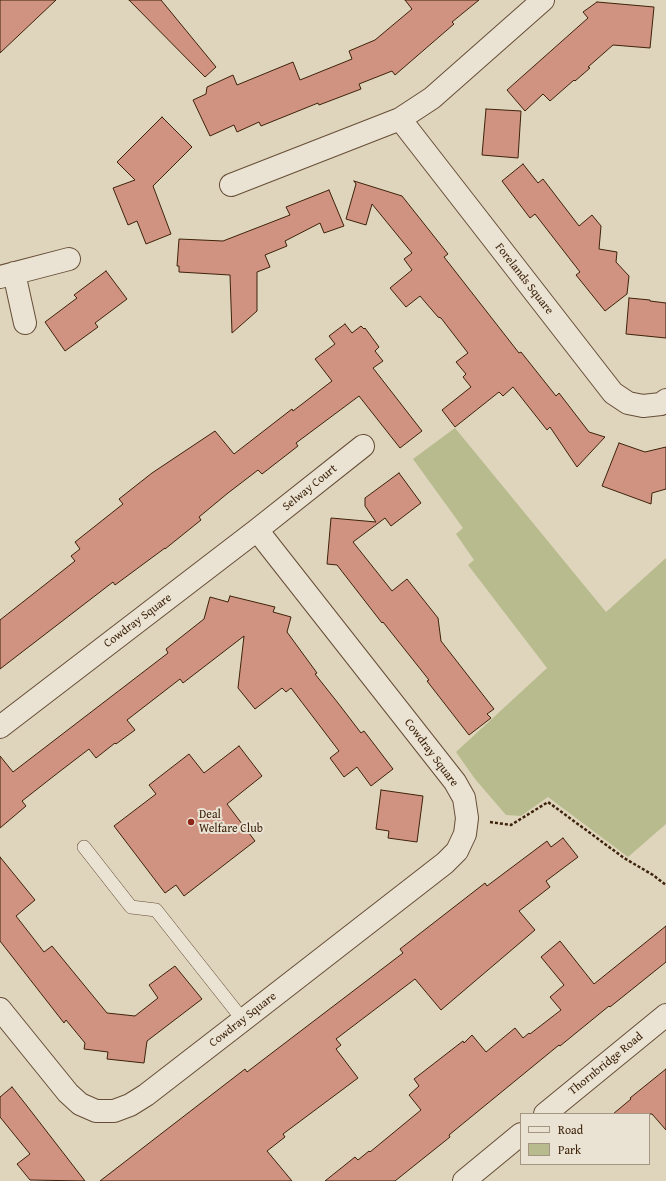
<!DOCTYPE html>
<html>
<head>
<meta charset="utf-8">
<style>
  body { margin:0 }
  #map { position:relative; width:666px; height:1181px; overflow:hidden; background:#dfd4bc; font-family:"Gentium Book Plus",serif }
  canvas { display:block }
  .legend { position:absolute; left:520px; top:1113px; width:130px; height:52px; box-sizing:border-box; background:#eae3d3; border:1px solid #a59683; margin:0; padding:5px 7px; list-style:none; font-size:12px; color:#3d220a }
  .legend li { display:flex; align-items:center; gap:8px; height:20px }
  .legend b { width:20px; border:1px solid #a59683 }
</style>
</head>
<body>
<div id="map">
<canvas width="666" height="1181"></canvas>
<ul class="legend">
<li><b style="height:5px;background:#eae3d3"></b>Road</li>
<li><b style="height:11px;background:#b7bb8d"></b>Park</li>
</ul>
</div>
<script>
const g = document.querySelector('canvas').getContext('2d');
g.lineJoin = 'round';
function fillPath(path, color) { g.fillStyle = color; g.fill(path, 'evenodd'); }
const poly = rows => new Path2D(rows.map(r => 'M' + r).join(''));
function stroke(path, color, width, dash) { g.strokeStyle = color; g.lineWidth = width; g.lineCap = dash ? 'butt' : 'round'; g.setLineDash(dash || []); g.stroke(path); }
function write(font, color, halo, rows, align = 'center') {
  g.font = font + ' "Gentium Book Plus",serif'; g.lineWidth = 4; g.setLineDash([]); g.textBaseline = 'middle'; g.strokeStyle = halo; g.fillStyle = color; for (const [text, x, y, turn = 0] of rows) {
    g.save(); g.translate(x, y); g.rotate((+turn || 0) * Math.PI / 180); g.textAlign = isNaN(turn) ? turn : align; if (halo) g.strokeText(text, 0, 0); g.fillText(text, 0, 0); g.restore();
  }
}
const green = poly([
  [455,428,606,612,666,558,666,824,628,857,548,797,521,816,506,815,475,779,456,752,547,668,468,565,474,560,456,534,463,528,413,459]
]);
const building = poly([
  [0,0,56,0,0,53,0,0],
  [129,0,161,0,216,67,205,77,129,0],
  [405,0,479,0,452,22,454,24,395,75,392,71,359,84,361,89,319,105,318,103,261,126,259,122,237,132,234,125,210,136,193,100,206,94,207,87,233,75,237,85,293,62,300,80,352,59,349,51,375,40,412,9,405,0],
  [597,2,654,7,650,48,613,45,588,67,590,68,575,81,574,80,550,101,543,94,525,111,507,90,588,18,583,12,597,2],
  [486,109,521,111,518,158,482,155,486,109],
  [162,117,192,147,153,186,171,234,146,244,137,221,128,225,113,188,135,180,117,162,162,117],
  [523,164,538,183,543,179,579,226,592,215,601,226,599,249,617,252,616,262,629,276,627,294,605,311,576,275,580,272,535,214,530,218,502,181,523,164],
  [354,181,402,196,448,254,444,257,519,353,521,352,556,396,559,393,589,432,605,437,577,467,550,427,547,430,513,387,503,396,499,392,455,427,442,410,471,387,463,377,466,374,456,362,468,353,441,318,438,317,420,296,406,307,390,288,412,270,404,259,412,253,372,204,366,225,346,219,356,184,354,181],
  [329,190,344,226,324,233,320,223,285,241,287,246,265,255,270,267,257,272,257,311,232,333,230,275,179,272,179,266,177,266,179,239,223,241,290,215,286,207,329,190],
  [106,271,127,299,95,323,98,327,65,351,45,322,77,298,74,295,106,271],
  [629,298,650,300,650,301,666,303,666,338,626,334,629,298],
  [345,324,352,333,361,326,364,329,365,328,379,347,375,351,383,361,373,368,422,431,400,448,359,396,296,443,298,446,262,474,258,470,228,493,199,517,201,520,165,549,165,548,115,585,113,582,0,669,0,620,75,561,71,556,80,549,75,542,123,504,119,499,152,473,215,431,234,454,292,409,293,411,332,381,315,359,335,344,329,336,345,324],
  [619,443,645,452,666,447,666,489,652,493,651,504,602,486,619,443],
  [399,473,421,503,391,526,385,518,353,542,392,591,407,579,438,618,441,641,494,709,487,714,491,718,469,735,427,681,429,680,383,622,382,623,337,565,327,564,331,518,376,522,365,506,365,498,399,473],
  [230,596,275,607,273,612,291,617,287,632,317,673,315,674,338,703,361,733,364,731,393,769,371,786,357,767,344,777,330,758,339,751,291,688,286,692,282,688,255,709,238,688,244,636,183,683,180,679,127,720,135,730,116,744,115,743,96,758,89,749,59,772,22,801,26,806,0,828,0,756,13,772,168,653,166,649,204,619,210,597,228,602,230,596],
  [239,746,262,776,227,804,255,841,184,896,176,885,165,893,114,826,156,794,149,785,189,754,204,773,239,746],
  [381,790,423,796,417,842,388,838,389,831,376,829,381,790],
  [563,838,578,857,546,881,550,887,519,911,535,930,441,1010,415,979,336,1039,341,1045,336,1049,358,1078,283,1134,285,1137,267,1151,292,1181,100,1181,245,1069,247,1072,403,953,400,949,485,883,487,886,547,841,551,847,563,838],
  [0,857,35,900,16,916,44,952,52,946,107,1013,135,1016,158,998,149,985,175,966,202,999,147,1041,144,1063,107,1059,108,1052,84,1049,85,1043,66,1020,64,1023,0,941,0,857],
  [666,926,666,962,610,1007,609,1006,560,1046,559,1045,449,1135,450,1137,395,1181,325,1181,355,1157,358,1160,369,1151,370,1152,421,1110,409,1095,419,1086,414,1079,463,1041,464,1043,472,1035,486,1052,515,1028,523,1038,529,1033,530,1034,561,1010,550,997,564,985,541,957,560,941,594,984,666,926],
  [666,1069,666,1130,652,1114,613,1114,631,1099,630,1098,666,1069],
  [12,1087,27,1106,85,1181,30,1180,17,1164,30,1154,0,1117,0,1097,12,1087]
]);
const path = poly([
  [490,822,511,825,548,802,624,858,653,875,666,885]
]);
const lane = poly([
  [84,847,131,907,156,910,243,1020]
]);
const street = poly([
  [400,119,613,393,628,403,643,406,661,404,666,400],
  [231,185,400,119,432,98,543,0],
  [14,273,25,323],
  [0,277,69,259],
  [0,727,257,530,363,446],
  [0,1009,68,1093,80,1104,96,1111,114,1111,130,1105,146,1095,243,1020,445,863,457,851,465,834,467,818,464,798,455,782,257,530],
  [545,1114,666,1015],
  [464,1181,521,1134]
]);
const markers = [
  [191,822,4,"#8f2418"]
];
const streetNames = [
  ["Forelands Square",524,279,52],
  ["Selway Court",310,488,-39],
  ["Cowdray Square",138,621,-37],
  ["Cowdray Square",431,753,53],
  ["Cowdray Square",243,1020,-38],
  ["Thornbridge Road",606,1064,-39]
];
const poiNames = [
  ["Deal",199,815],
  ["Welfare Club",199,829]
];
fillPath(green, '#b7bb8d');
fillPath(building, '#d09381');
stroke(building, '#3d220a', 1);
stroke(lane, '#664e36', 14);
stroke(street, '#664e36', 24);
stroke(path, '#3d220a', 2.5, [3, 2]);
stroke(lane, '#eae3d3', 13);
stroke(street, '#eae3d3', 22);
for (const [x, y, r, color] of markers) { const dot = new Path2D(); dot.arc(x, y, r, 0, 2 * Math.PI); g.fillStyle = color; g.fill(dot); stroke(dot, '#eae3d3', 1.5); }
write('12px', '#3d220a', '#eae3d3', streetNames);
write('12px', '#3d220a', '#eae3d3', poiNames, 'left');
</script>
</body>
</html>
